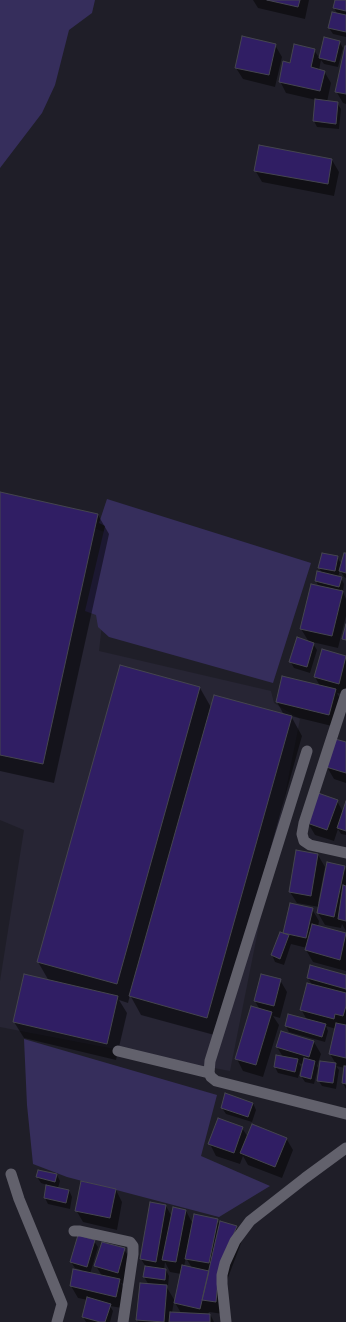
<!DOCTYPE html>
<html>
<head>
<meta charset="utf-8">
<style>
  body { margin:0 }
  canvas { display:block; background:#1f1e28 }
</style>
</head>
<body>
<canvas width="346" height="1322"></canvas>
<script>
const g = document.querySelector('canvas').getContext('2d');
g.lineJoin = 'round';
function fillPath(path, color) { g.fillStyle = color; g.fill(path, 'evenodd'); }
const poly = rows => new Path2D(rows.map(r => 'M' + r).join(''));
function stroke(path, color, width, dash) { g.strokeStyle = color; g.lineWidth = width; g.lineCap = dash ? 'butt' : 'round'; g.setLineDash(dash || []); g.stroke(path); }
const built = poly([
  [0,492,112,535,99,651,271,691,274,703,300,719,230,1071,0,1027,0,981,24,830,0,820]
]);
const green = poly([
  [0,0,95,0,92,13,69,30,55,85,42,113,0,168],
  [107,499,311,563,273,683,109,637,98,627,96,615,85,611,105,526,99,523],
  [24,1039,217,1095,201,1156,270,1186,219,1217,67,1177,33,1164,27,1105]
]);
const shadow = poly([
  [253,0,309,0,305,19,258,8],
  [336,0,346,0,346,37,333,34,329,28,338,15,334,8],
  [324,38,339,41,343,48,338,67,324,64,321,60,319,70,324,71,331,83,327,102,337,103,341,109,339,129,317,127,314,121,316,100,286,93,280,81,291,64,314,50,320,59],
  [275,45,282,57,275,87,243,79,236,68],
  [346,48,346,104,343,103,336,91],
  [332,160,339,172,334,196,262,182,255,170],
  [0,493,98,515,109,534,54,783,0,771],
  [346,554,346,578,344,577,340,570,338,577,341,578,344,584,343,591,341,589,341,592,343,592,346,599,346,616,338,648,312,642,317,650,310,673,294,668,290,661,309,642,301,629,319,587,316,581,318,573,323,574,319,568,337,557,342,565],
  [322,650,346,657,346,693,345,695,337,693,342,702,336,727,291,716,302,736,218,1036,141,1015,130,995,128,1003,119,1000,127,1013,116,1060,24,1038,14,1022,49,981,38,962,200,688,212,709,284,715,277,702,320,686,315,677],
  [346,743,346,783,334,779,327,767],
  [337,801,343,812,346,804,346,835,341,834,338,829,334,841,315,835,308,823],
  [318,855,325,867,318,903,320,903,344,867,346,870,346,931,342,924,341,928,325,925,318,913,319,907,297,903,290,892],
  [312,909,319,921,318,927,346,934,346,971,313,962,306,950,307,948,291,944,284,965,275,962,272,955,281,933,286,935,284,933],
  [346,976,346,987,342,985,346,991,346,1089,343,1083,345,1068,336,1066,339,1070,336,1089,322,1086,318,1080,321,1062,336,1064,330,1054,336,1029,326,1026,328,1031,325,1042,289,1032,286,1026,289,1015,307,1020,301,1009,312,985,308,978],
  [280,980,287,992,280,1018,273,1016,279,1025,263,1077,243,1071,237,1059,260,1010,255,1001],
  [282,1032,314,1042,321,1054,317,1066,318,1068,314,1084,305,1082,301,1076,304,1065,299,1063,301,1067,298,1078,278,1073,275,1067,277,1056,283,1057,277,1047],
  [253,1103,256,1110,252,1122,226,1114,222,1108],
  [242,1128,248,1137,286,1138,293,1150,282,1178,248,1165,243,1156,240,1164,216,1156,210,1144],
  [39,1171,57,1175,60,1181,58,1188,69,1190,72,1197,70,1209,48,1204,45,1198,47,1185,41,1183,37,1177],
  [116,1190,122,1202,117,1230,83,1222,76,1210],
  [166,1206,172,1217,186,1211,193,1224,217,1220,220,1225,236,1226,243,1238,226,1283,223,1314,209,1312,208,1314,210,1314,214,1322,138,1322,137,1320,149,1285,144,1277,146,1267,141,1259],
  [186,1258,192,1268,184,1266],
  [165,1262,170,1272,181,1274,175,1301,166,1286,168,1286,169,1276,166,1270,164,1270],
  [174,1301,181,1313,172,1313],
  [94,1241,98,1247,90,1274,102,1276,96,1266,124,1249,131,1261,124,1284,121,1283,126,1292,122,1308,110,1306,113,1311,110,1322,86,1322,83,1317,88,1300,78,1298,71,1286,74,1270,80,1272,81,1270,75,1268,71,1262]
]);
const building = poly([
  [267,0,300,0,298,7,267,0],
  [335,0,346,0,346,11,333,8,335,0],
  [332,12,346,15,346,32,328,28,332,12],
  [242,36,276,44,269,75,235,68,242,36],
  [324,37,340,41,335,62,319,58,324,37],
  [294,44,315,49,311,67,325,71,320,91,279,82,283,61,290,63,294,44],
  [345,46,346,46,346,94,335,92,345,46],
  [315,99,338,102,336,124,313,121,315,99],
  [259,145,332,159,328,184,254,171,259,145],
  [0,492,98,514,43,764,0,755,0,492],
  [322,553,338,556,335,571,318,568,322,553],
  [344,553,346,553,346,573,339,571,344,553],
  [317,571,342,577,339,587,315,581,317,571],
  [311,584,343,591,332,636,300,629,311,584],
  [346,624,346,640,342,639,346,624],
  [297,637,314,643,307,667,289,662,297,637],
  [322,649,346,656,339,684,314,677,322,649],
  [120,665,200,687,117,984,37,962,120,665],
  [282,676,336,689,329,715,276,702,282,676],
  [214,695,292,716,207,1018,129,996,214,695],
  [335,739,346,742,346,773,326,767,335,739],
  [318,793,338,800,327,830,307,823,318,793],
  [346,801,346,831,337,828,346,801],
  [296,850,318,854,311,896,289,892,296,850],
  [327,862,345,866,334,917,317,913,327,862],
  [343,885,346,886,346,921,338,919,343,885],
  [290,903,313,908,306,938,283,933,290,903],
  [312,924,346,933,340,960,305,950,312,924],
  [280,932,289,935,280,959,271,955,280,932],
  [310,965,346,975,346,989,307,978,310,965],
  [24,974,118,996,107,1044,13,1022,24,974],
  [261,974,281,979,274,1006,254,1001,261,974],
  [307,983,346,993,346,1006,343,1016,335,1014,334,1019,300,1010,307,983],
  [251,1006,272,1012,256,1065,235,1059,251,1006],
  [288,1014,326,1024,322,1037,285,1026,288,1014],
  [336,1023,346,1025,346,1058,329,1054,336,1023],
  [281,1031,314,1041,309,1057,276,1047,281,1031],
  [276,1055,298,1059,295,1072,274,1067,276,1055],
  [304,1058,315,1061,311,1079,300,1076,304,1058],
  [320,1061,336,1063,333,1083,317,1081,320,1061],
  [344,1066,346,1066,346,1084,342,1083,344,1066],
  [225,1093,253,1103,248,1117,221,1108,225,1093],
  [218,1118,243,1127,234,1153,208,1144,218,1118],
  [252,1124,287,1138,275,1167,240,1153,252,1124],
  [38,1170,57,1174,55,1182,36,1177,38,1170],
  [81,1181,116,1189,110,1218,75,1211,81,1181],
  [46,1185,69,1190,66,1203,44,1198,46,1185],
  [150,1202,166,1205,156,1262,140,1259,150,1202],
  [173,1207,186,1210,176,1262,162,1260,173,1207],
  [194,1214,218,1219,209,1263,185,1259,194,1214],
  [220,1221,237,1226,219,1270,216,1302,202,1300,220,1221],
  [78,1235,95,1240,87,1267,70,1262,78,1235],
  [102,1242,125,1248,118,1273,94,1266,102,1242],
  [182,1265,209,1271,200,1309,174,1303,182,1265],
  [145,1266,166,1269,165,1280,143,1277,145,1266],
  [73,1269,120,1279,116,1297,70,1286,73,1269],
  [140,1283,167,1285,164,1322,136,1320,140,1283],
  [87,1297,111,1304,105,1322,100,1322,82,1317,87,1297],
  [170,1312,210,1314,210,1322,169,1322,170,1312]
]);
const service = poly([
  [307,751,210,1061,209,1073,211,1077,216,1081,346,1114],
  [118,1051,209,1073],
  [11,1174,19,1199,62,1304,57,1322]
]);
const minor = poly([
  [346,694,304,823,302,834,304,841,310,845,346,853],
  [74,1231,80,1231,130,1242,133,1246,133,1254,123,1322],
  [226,1322,222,1284,222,1275,225,1263,235,1241,250,1221,305,1178,346,1148]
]);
fillPath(built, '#272534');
fillPath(green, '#362e5c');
fillPath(shadow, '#0007');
fillPath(building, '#301e64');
stroke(building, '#45454f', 1);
stroke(service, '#62616c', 11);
stroke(minor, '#62616c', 11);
</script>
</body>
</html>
